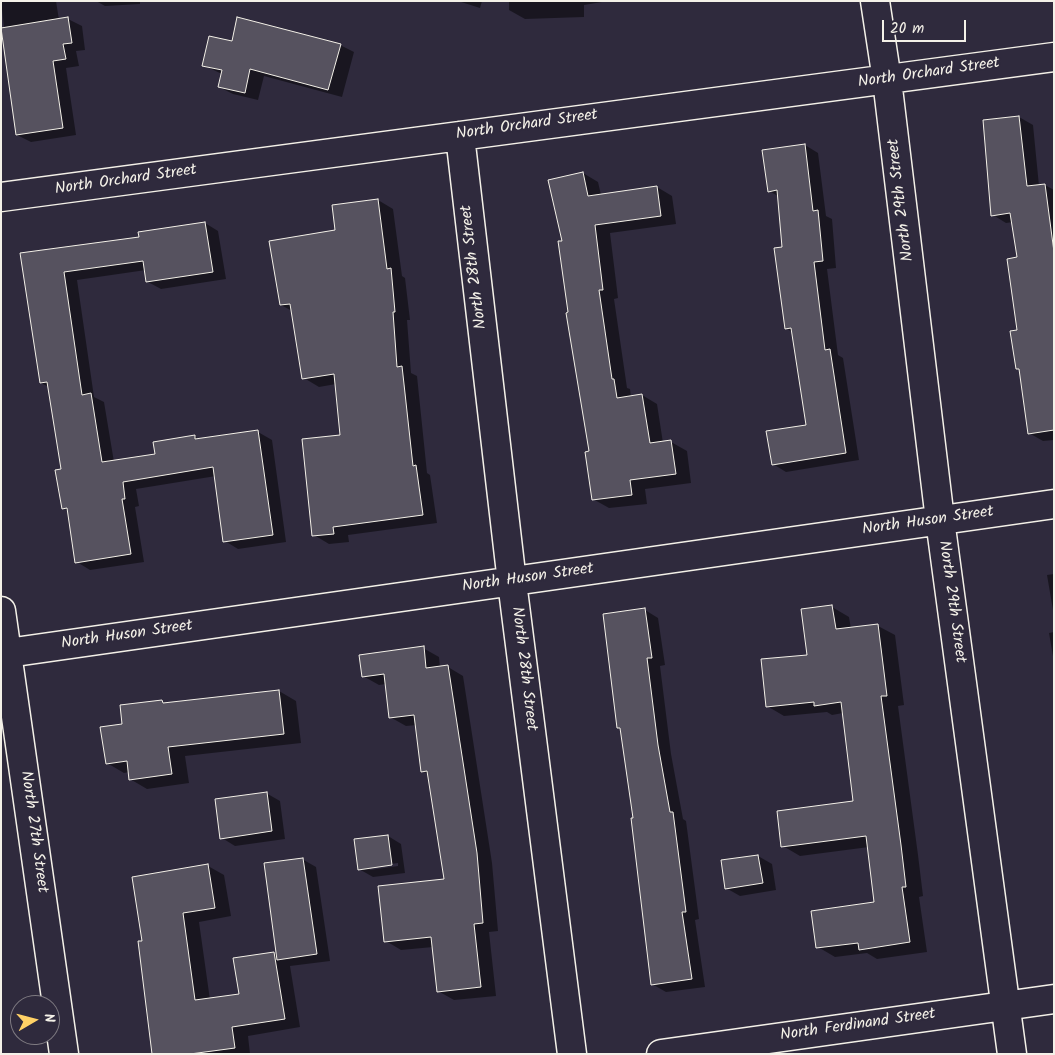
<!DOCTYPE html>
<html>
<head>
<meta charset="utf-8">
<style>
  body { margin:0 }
  #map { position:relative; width:1055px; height:1055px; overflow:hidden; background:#2f2a3d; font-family:Kalam,sans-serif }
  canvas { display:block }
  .frame { position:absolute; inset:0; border:2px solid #f4f1e8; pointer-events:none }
  .north { position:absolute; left:10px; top:995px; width:50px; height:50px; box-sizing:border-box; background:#2f2a3d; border:1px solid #7e7a81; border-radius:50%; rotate:82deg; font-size:14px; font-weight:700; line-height:20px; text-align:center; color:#f4f1e8 }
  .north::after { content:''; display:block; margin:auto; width:18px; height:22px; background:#ffd166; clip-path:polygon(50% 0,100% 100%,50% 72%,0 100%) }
  .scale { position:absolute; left:882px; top:20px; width:84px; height:22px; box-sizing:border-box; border:2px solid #f4f1e8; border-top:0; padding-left:6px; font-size:15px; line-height:18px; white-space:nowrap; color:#f4f1e8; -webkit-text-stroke:4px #2f2a3d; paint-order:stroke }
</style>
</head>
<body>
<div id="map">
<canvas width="1055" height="1055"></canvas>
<div class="frame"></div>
<div class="north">N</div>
<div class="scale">20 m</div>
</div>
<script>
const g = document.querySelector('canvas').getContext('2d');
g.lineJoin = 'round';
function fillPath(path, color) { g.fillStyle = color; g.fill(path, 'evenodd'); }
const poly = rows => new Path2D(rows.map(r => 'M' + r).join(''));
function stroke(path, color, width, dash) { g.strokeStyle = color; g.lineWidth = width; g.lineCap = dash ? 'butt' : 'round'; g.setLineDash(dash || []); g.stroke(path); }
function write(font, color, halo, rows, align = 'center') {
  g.font = font + ' Kalam,sans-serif'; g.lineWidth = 4; g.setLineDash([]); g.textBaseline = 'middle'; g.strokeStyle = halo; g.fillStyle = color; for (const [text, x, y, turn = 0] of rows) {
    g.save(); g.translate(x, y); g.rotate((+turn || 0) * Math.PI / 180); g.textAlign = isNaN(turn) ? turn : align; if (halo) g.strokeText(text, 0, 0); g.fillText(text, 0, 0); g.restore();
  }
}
const shadow = poly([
  [1,1,56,1,59,20,68,19,82,26,85,50,76,51,79,66,66,68,76,135,31,142,17,135],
  [96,1,140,1,140,4,105,6],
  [458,1,482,1,480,8],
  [509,1,608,1,584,5,584,17,525,19,509,10],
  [233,42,340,45,354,52,342,97,264,76,258,100,233,94,219,87,222,74,203,65],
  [1019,117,1033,125,1039,186,1045,185,1054,190,1054,440,1043,441,1029,433,1020,370,1017,369,1018,258,1013,222,1006,223,993,215],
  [805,145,818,153,826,216,832,219,836,268,827,269,838,355,843,358,859,460,786,472,773,464,807,426,792,332,786,328,783,248,778,196,769,191],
  [583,173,598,182,601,195,657,187,672,196,676,224,610,233,618,298,614,299,627,388,630,389,631,397,642,395,657,404,663,443,671,442,687,451,691,483,645,489,647,504,609,508,593,499,591,452,567,314,570,313,563,242],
  [378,200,393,209,402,276,405,278,410,320,407,320,411,373,417,376,427,473,430,475,437,523,348,535,349,542,329,544,314,535,341,436,336,384,319,387,304,378,292,311,281,305,337,232],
  [205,223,218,231,226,279,161,289,148,282,146,270,77,280,94,397,104,402,114,462,157,455,195,436,200,440,258,432,272,440,286,542,238,549,225,541,216,476,136,489,139,506,135,507,144,562,90,570,77,562,68,511,63,508,63,470,49,387,41,383,22,254,141,238],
  [1054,574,1054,616,1047,575],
  [832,607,849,617,851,629,878,626,895,635,904,705,898,706,918,855,923,896,919,897,927,952,877,959,867,953,835,957,818,947,875,904,869,847,800,856,783,846,854,802,843,713,832,715,827,712,784,716,767,706,808,656],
  [645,610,658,618,665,665,660,666,671,754,683,819,686,821,699,919,695,920,705,987,666,992,652,984,635,819,621,730,618,728],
  [1054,632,1054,662,1049,633],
  [423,648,439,657,440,668,448,667,463,676,492,863,498,931,489,932,496,996,454,1000,438,991,433,947,401,950,386,941,445,880,428,774,422,771,417,725,406,726,390,717,386,684,379,685,363,676],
  [279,691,296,701,301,743,185,756,189,783,147,789,130,779,129,772,124,773,107,763,123,725,162,701,167,704],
  [266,793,280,801,285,839,235,846,222,838],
  [388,836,401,844,405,873,373,877,359,869],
  [398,863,398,866,370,870,370,867],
  [758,856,772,864,776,890,740,896,726,888,722,861],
  [302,859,316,867,330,961,290,966,300,1027,248,1036,250,1054,153,1054,143,942,208,866,224,875,231,916,199,922,210,1000,241,995,274,953,278,956]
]);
const building = poly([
  [68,17,72,43,63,44,66,59,53,61,63,128,16,135,1,28,68,17],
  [237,17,341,44,328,90,250,69,245,93,218,87,222,70,202,66,209,36,232,41,237,17],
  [1019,116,1027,186,1045,184,1054,252,1054,430,1028,434,1019,369,1016,369,1010,331,1017,330,1007,259,1017,257,1010,213,991,216,983,120,1019,116],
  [805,144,813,211,818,210,823,261,814,262,825,350,830,349,846,453,772,465,766,431,806,425,791,328,785,329,774,248,782,247,777,190,768,192,762,150,805,144],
  [583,172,588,196,657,186,661,216,595,225,603,290,599,290,612,379,614,379,617,398,642,394,650,443,671,440,676,474,630,480,632,495,592,500,585,452,589,451,566,313,568,312,558,241,562,241,548,180,583,172],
  [378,199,387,269,391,268,395,312,393,312,397,367,402,366,413,466,416,465,423,515,333,527,334,534,312,536,302,439,340,435,334,374,302,379,290,304,280,305,269,241,335,230,332,205,378,199],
  [205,222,213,272,146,282,143,261,64,272,82,395,91,393,102,462,155,454,153,442,195,435,195,439,258,430,273,535,223,542,213,467,123,482,125,499,122,499,131,554,75,563,67,508,62,509,55,470,61,469,47,382,40,383,20,253,139,237,138,232,205,222],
  [832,605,836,629,878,624,887,696,881,696,901,845,906,887,902,887,910,942,859,950,858,943,816,948,811,911,874,902,866,836,781,847,777,811,853,801,841,702,814,706,814,702,766,707,761,659,807,655,801,609,832,605],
  [645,608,652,658,647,658,658,745,670,812,673,812,686,912,682,912,692,979,651,985,631,818,633,818,620,728,617,728,603,614,645,608],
  [424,646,426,668,448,665,477,853,483,923,474,924,481,987,437,992,431,937,384,942,378,886,444,879,427,771,421,772,414,715,389,718,384,674,362,677,359,655,424,646],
  [279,690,284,734,168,747,172,774,129,780,127,761,106,764,100,727,122,724,120,705,162,700,163,703,279,690],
  [267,792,272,831,220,839,215,799,267,792],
  [388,835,392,865,358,870,354,839,388,835],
  [758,855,763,883,725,889,721,860,758,855],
  [303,858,317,954,277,960,264,863,303,858],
  [208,864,215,908,183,913,195,1000,239,994,233,958,274,952,285,1019,232,1027,235,1048,190,1054,152,1054,138,941,142,941,132,877,208,864]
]);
const minor = poly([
  [875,1,887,80,940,520,1012,1054],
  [460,136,512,582,572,1054],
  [1,197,1054,57],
  [1,611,64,1054],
  [1,654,1054,504],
  [661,1054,1054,999]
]);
const streetNames = [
  ["North Orchard Street",929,74,-8],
  ["North Orchard Street",527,126,-8],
  ["North Orchard Street",126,181,-8],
  ["North 29th Street",902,200,-97],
  ["North 28th Street",475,267,-97],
  ["North Huson Street",928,522,-8],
  ["North Huson Street",528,579,-8],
  ["North 29th Street",951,602,82],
  ["North Huson Street",127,636,-8],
  ["North 28th Street",523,669,83],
  ["North 27th Street",33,832,82],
  ["North Ferdinand Street",858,1026,-8]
];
fillPath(shadow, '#0007');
fillPath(building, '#56525f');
stroke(building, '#f4f1e8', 1);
stroke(minor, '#f4f1e8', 31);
stroke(minor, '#2f2a3d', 28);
write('16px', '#f4f1e8', '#2f2a3d', streetNames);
</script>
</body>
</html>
